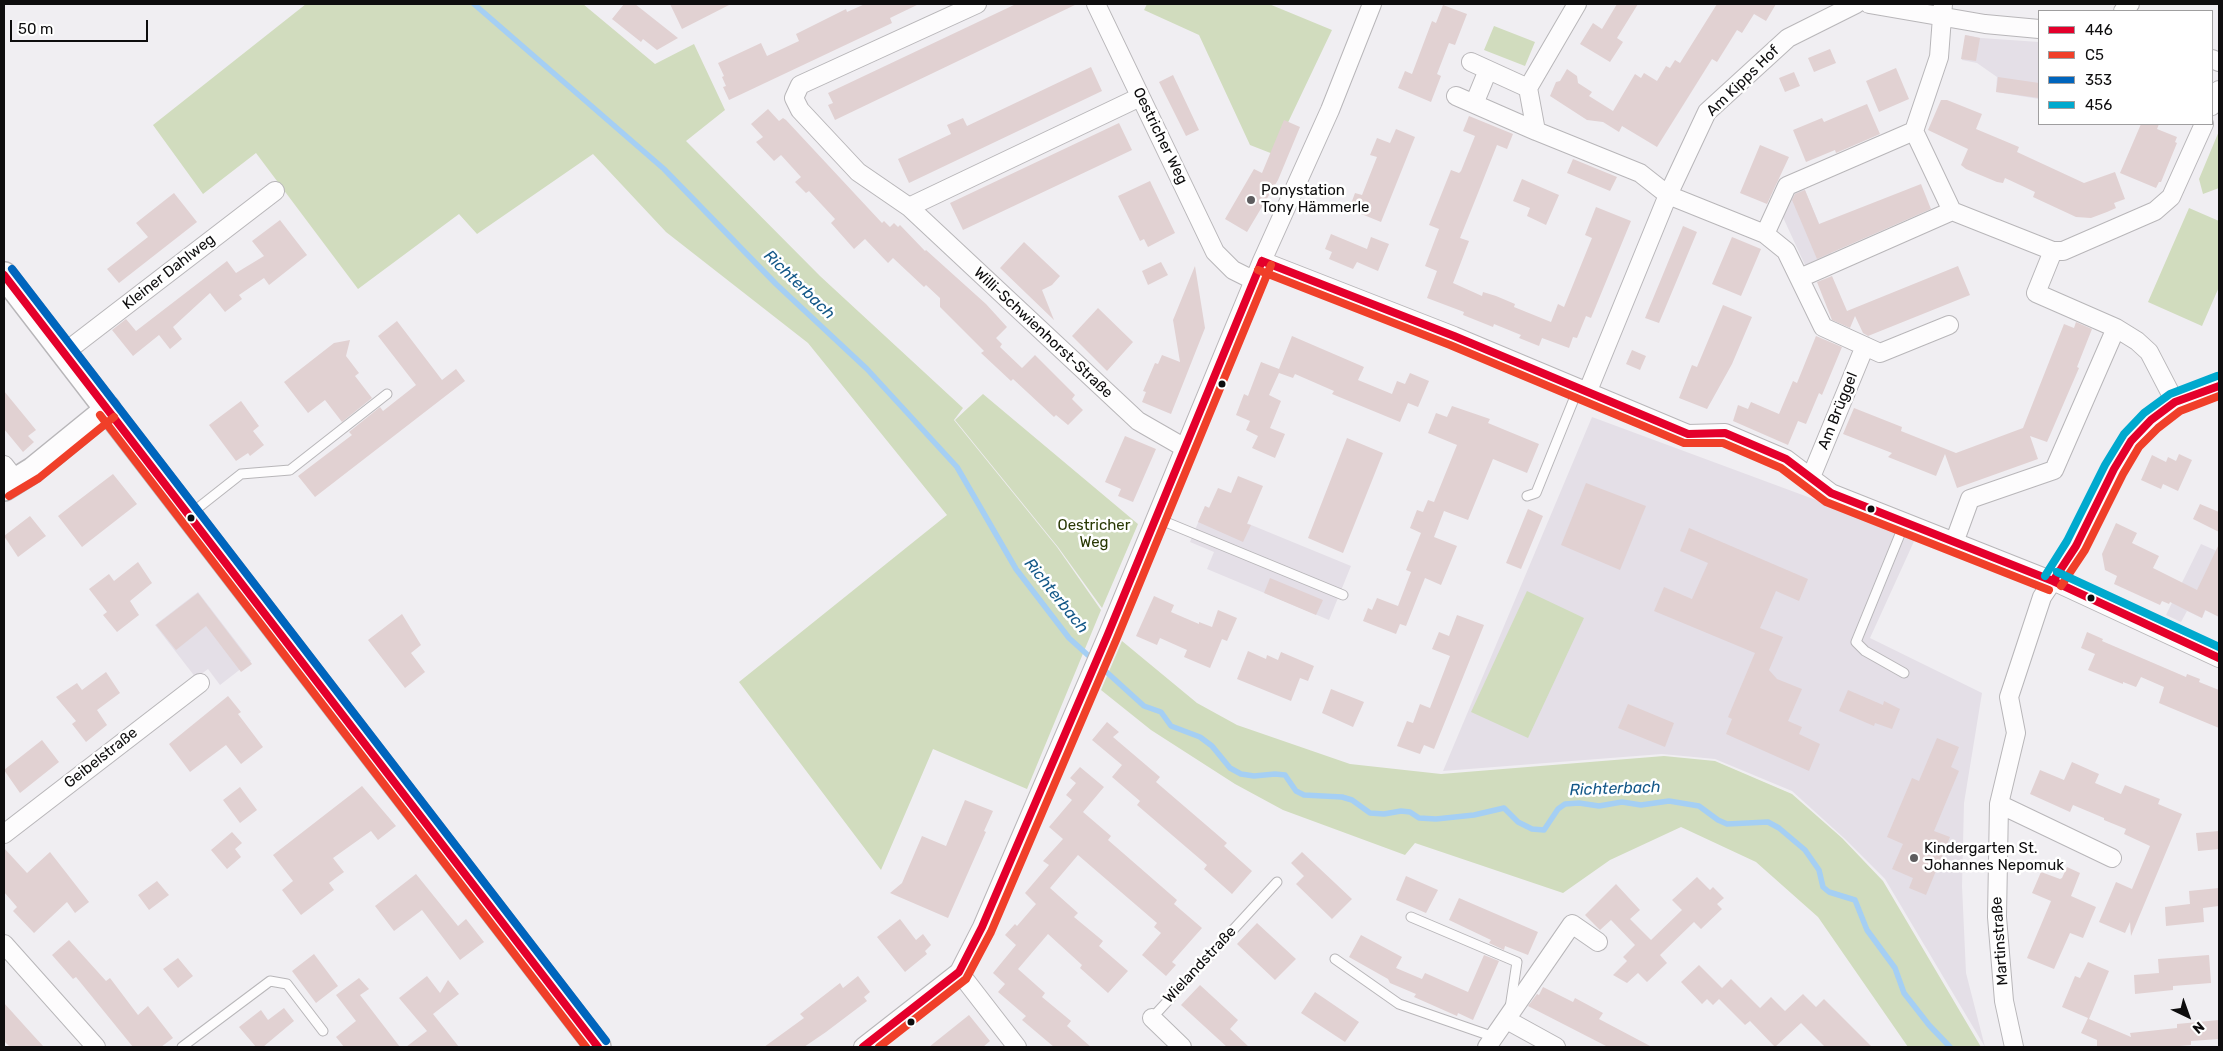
<!DOCTYPE html>
<html>
<head>
<meta charset="utf-8">
<style>
  body { margin:0 }
  #map { position:relative; width:2223px; height:1051px; overflow:hidden; background:#f0eef2; font-family:Rubik,sans-serif }
  canvas { display:block }
  .frame { position:absolute; inset:0; border:5px solid #0e0d0e; pointer-events:none }
  .legend { position:absolute; left:2038px; top:10px; width:175px; height:115px; box-sizing:border-box; background:#fff; border:1px solid #9f9e9f; margin:0; padding:6px 9px; list-style:none; font-size:15px; color:#0e0d0e }
  .legend li { display:flex; align-items:center; gap:10px; height:25px }
  .legend b { width:25px; border:1px solid #9f9e9f }
  .north { position:absolute; left:2163px; top:991px; width:50px; height:50px; -webkit-text-stroke:4px #fff; paint-order:stroke; rotate:138deg; font-size:14px; font-weight:700; line-height:20px; text-align:center; color:#0e0d0e }
  .north::after { content:''; display:block; margin:auto; width:18px; height:22px; background:#0e0d0e; clip-path:polygon(50% 0,100% 100%,50% 72%,0 100%) }
  .scale { position:absolute; left:10px; top:20px; width:138px; height:22px; box-sizing:border-box; border:2px solid #0e0d0e; border-top:0; padding-left:6px; font-size:15px; line-height:18px; white-space:nowrap; color:#0e0d0e; -webkit-text-stroke:4px #fff; paint-order:stroke }
</style>
</head>
<body>
<div id="map">
<canvas width="2223" height="1051"></canvas>
<div class="frame"></div>
<ul class="legend">
<li><b style="height:6px;background:#e4002b"></b>446</li>
<li><b style="height:6px;background:#f03f29"></b>C5</li>
<li><b style="height:6px;background:#0065bd"></b>353</li>
<li><b style="height:6px;background:#00a9ce"></b>456</li>
</ul>
<div class="north">N</div>
<div class="scale">50 m</div>
</div>
<script>
const g = document.querySelector('canvas').getContext('2d');
g.lineJoin = 'round';
function fillPath(path, color) { g.fillStyle = color; g.fill(path, 'evenodd'); }
const poly = rows => new Path2D(rows.map(r => 'M' + r).join(''));
function stroke(path, color, width, dash) { g.strokeStyle = color; g.lineWidth = width; g.lineCap = dash ? 'butt' : 'round'; g.setLineDash(dash || []); g.stroke(path); }
function write(font, color, halo, rows, align = 'center') {
  g.font = font + ' Rubik,sans-serif'; g.lineWidth = 5; g.setLineDash([]); g.textBaseline = 'middle'; g.strokeStyle = halo; g.fillStyle = color; for (const [text, x, y, turn = 0] of rows) {
    g.save(); g.translate(x, y); g.rotate((+turn || 0) * Math.PI / 180); g.textAlign = isNaN(turn) ? turn : align; if (halo) g.strokeText(text, 0, 0); g.fillText(text, 0, 0); g.restore();
  }
}
const built = poly([
  [1966,35,1981,38,2039,42,2039,99,1996,92,1997,77,1977,63,1962,60],
  [1804,188,1832,254,1805,265,1781,213,1790,194],
  [1592,417,1916,537,1870,638,1982,693,1964,803,1962,886,1966,973,1985,1047,1885,879,1844,838,1792,791,1715,759,1662,754,1443,771],
  [1205,506,1351,566,1329,620,1207,569,1214,552,1190,542],
  [2201,544,2219,552,2219,581,2202,618,2187,611,2181,622,2166,615],
  [198,592,251,661,220,685,208,669,196,678,155,625]
]);
const green = poly([
  [306,4,583,4,655,64,694,44,725,110,686,141,820,276,963,408,954,420,1057,547,1101,610,1027,789,933,749,881,870,739,682,947,515,808,343,666,232,593,154,477,234,459,214,358,289,256,153,203,194,153,125],
  [1147,4,1269,4,1332,30,1273,154,1250,145,1199,35,1144,10],
  [1494,26,1535,42,1525,66,1484,50],
  [2219,131,2219,188,2203,194,2199,179],
  [2189,208,2219,221,2219,287,2202,326,2148,302],
  [983,394,1138,524,1102,608,1058,547,955,420],
  [1527,591,1584,618,1528,738,1471,712],
  [1122,641,1197,703,1237,725,1350,764,1441,774,1664,756,1715,761,1792,794,1842,838,1883,881,1981,1047,1908,1047,1818,917,1756,862,1681,827,1610,860,1563,893,1415,843,1405,855,1283,810,1235,784,1151,730,1101,690]
]);
const stream = poly([
  [474,4,664,169,776,284,867,369,957,467,1016,569,1069,638,1144,706,1161,712,1171,726,1200,737,1212,746,1230,768,1241,774,1254,776,1275,774,1285,775,1296,791,1304,795,1342,797,1352,800,1370,813,1384,814,1401,811,1410,812,1419,818,1436,819,1474,815,1504,808,1518,822,1532,829,1544,830,1558,809,1565,804,1579,803,1599,806,1622,802,1641,805,1669,801,1699,806,1718,820,1727,824,1768,822,1779,828,1805,850,1819,870,1823,887,1829,892,1855,900,1867,930,1895,968,1904,993,1929,1025,1950,1047]
]);
const building = poly([
  [624,4,635,4,678,38,657,50,643,39,641,42,612,19],
  [670,4,731,4,682,29],
  [865,4,919,4,890,18,892,23,729,100,723,87,726,86,722,77,724,76,718,63,761,43,767,56,799,41,796,34,846,9,847,12],
  [1016,4,1077,4,835,120,828,105,833,103,828,93],
  [1617,4,1638,4,1617,38,1623,42,1610,62,1580,44,1593,23,1602,29],
  [1717,4,1776,4,1766,21,1754,14,1742,33,1737,30,1717,62,1712,59,1657,147,1622,126,1619,132,1603,122,1587,120,1550,96,1556,82,1560,81,1567,69,1577,76,1578,83,1592,92,1589,96,1613,111,1635,74,1641,78,1644,73,1657,81,1666,66,1670,68,1675,60,1680,63],
  [1443,5,1467,14,1455,45,1449,43,1437,74,1441,76,1431,102,1398,88,1405,71,1412,74,1432,21,1436,23],
  [1965,35,1980,38,1976,61,1961,59],
  [1830,49,1836,63,1814,72,1808,58],
  [1091,67,1102,91,909,183,898,159,951,134,947,125,963,118,967,126],
  [1896,68,1909,99,1879,112,1866,81],
  [1794,72,1800,86,1785,92,1779,78],
  [1173,75,1199,130,1186,136,1159,82],
  [1998,77,2039,83,2039,98,1996,92],
  [1941,100,1947,100,1982,114,1976,129,2019,147,2017,152,2084,183,2115,172,2125,199,2114,203,2116,208,2107,212,2091,218,2076,217,2033,197,2035,192,2005,178,2003,183,1997,182,1966,169,1961,165,1968,149,1928,130],
  [1867,104,1880,134,1836,153,1835,150,1806,162,1793,130,1822,118,1824,122],
  [768,109,779,121,783,118,786,120,882,223,884,221,890,227,894,223,898,227,900,225,925,251,926,250,986,304,1007,327,996,338,1002,344,1000,347,1022,368,1035,355,1075,395,1072,399,1083,410,1068,425,1056,415,1054,417,1013,379,1011,381,981,353,984,351,940,307,940,298,926,285,924,287,893,258,888,263,865,239,854,249,831,223,835,219,809,191,806,193,795,182,801,177,781,155,774,161,756,142,763,137,751,124],
  [1469,116,1513,134,1507,149,1497,145,1480,188,1460,238,1469,241,1453,283,1482,296,1483,292,1496,296,1515,304,1514,307,1551,322,1558,304,1564,307,1592,238,1585,235,1596,207,1631,221,1591,318,1586,316,1577,338,1573,337,1569,348,1542,338,1539,346,1519,338,1521,335,1494,324,1493,327,1463,315,1464,312,1427,298,1437,271,1425,266,1439,229,1429,225,1451,170,1459,173,1461,171,1475,136,1463,131],
  [1284,120,1300,127,1278,180,1247,232,1225,219,1254,169,1262,173],
  [1119,123,1132,150,963,230,950,203],
  [2141,124,2159,124,2157,129,2177,137,2175,142,2177,143,2161,182,2159,182,2156,188,2120,173],
  [1396,129,1415,137,1381,222,1349,209,1355,193,1362,195,1377,157,1370,155,1377,138,1390,143],
  [1760,145,1789,157,1767,204,1740,193],
  [1573,159,1617,177,1610,191,1567,173],
  [1522,179,1559,195,1546,225,1527,216,1530,208,1513,201],
  [1150,181,1175,233,1148,247,1144,239,1140,241,1118,196],
  [1921,184,1931,209,1817,259,1792,200,1795,194,1805,190,1819,224],
  [174,193,197,222,119,283,107,269,148,237,136,223],
  [280,220,307,255,269,285,264,278,239,295,242,299,225,312,210,293,173,327,182,339,170,349,159,335,133,356,112,330,126,319,136,331,227,261,236,273,264,256,252,241],
  [1683,226,1697,232,1659,323,1645,318],
  [1331,234,1367,249,1371,237,1389,244,1378,271,1357,262,1353,269,1329,259,1332,252,1325,249],
  [1732,237,1761,249,1741,296,1712,284],
  [1024,242,1060,276,1052,285,1042,290,1054,320,1000,268],
  [1161,262,1168,275,1148,285,1142,271],
  [1195,266,1205,328,1171,414,1142,402,1146,392,1143,391,1155,363,1158,364,1162,355,1180,362,1173,320],
  [1958,266,1970,295,1868,336,1863,333,1855,316,1850,328,1832,320,1817,282,1832,276,1847,311],
  [1723,305,1752,317,1732,364,1707,409,1679,398,1692,365,1697,367],
  [1098,308,1133,342,1107,371,1072,336],
  [397,321,442,380,456,369,465,381,315,497,298,476,352,435,349,432,380,407,383,411,416,385,378,336],
  [2076,322,2092,329,2077,367,2079,368,2047,442,2030,436,2038,459,1957,488,1945,454,1936,476,1888,457,1892,453,1843,434,1854,408,1902,427,1901,431,1956,453,2023,428,2064,324,2074,328],
  [1292,336,1364,367,1358,380,1392,394,1397,381,1405,384,1410,373,1429,381,1418,407,1408,403,1400,422,1332,394,1334,391,1295,374,1293,378,1279,373,1269,395,1281,401,1270,428,1285,434,1275,458,1252,448,1258,436,1246,430,1250,421,1236,415,1244,394,1248,396,1261,362,1279,369],
  [1816,336,1842,347,1822,395,1819,393,1806,424,1798,421,1788,445,1733,421,1738,405,1748,409,1751,402,1779,414,1793,381,1797,383],
  [350,340,346,356,359,373,355,376,372,398,342,422,325,400,308,413,284,382,334,343],
  [1632,350,1646,356,1640,370,1626,364],
  [4,391,36,430,28,436,34,442,23,452,4,429],
  [241,401,259,426,253,431,264,445,250,456,248,453,236,461,209,425],
  [1452,406,1490,419,1488,423,1539,444,1527,473,1493,459,1468,520,1444,511,1434,537,1457,546,1441,585,1425,578,1406,626,1400,624,1396,634,1363,621,1368,608,1372,610,1377,598,1398,606,1411,572,1406,570,1421,533,1410,528,1417,510,1423,512,1428,500,1434,502,1457,445,1428,433,1436,413,1447,417],
  [1125,436,1156,449,1133,502,1118,496,1121,489,1105,482],
  [1347,438,1383,453,1343,553,1308,538],
  [2179,454,2192,460,2178,491,2163,484,2161,489,2141,480,2152,455,2166,462,2168,457,2176,461],
  [113,474,137,504,82,547,58,516],
  [1238,476,1263,486,1247,524,1251,525,1243,542,1198,522,1205,506,1209,508,1218,488,1231,493],
  [1586,483,1646,506,1620,570,1561,545],
  [2200,504,2219,512,2219,532,2193,519],
  [1528,509,1543,516,1521,569,1506,563],
  [30,516,46,536,18,557,4,536],
  [2116,523,2137,533,2132,543,2159,556,2153,568,2197,590,2219,544,2219,617,2205,610,2202,618,2170,602,2169,604,2162,601,2160,605,2114,584,2117,576,2105,570,2102,554],
  [1689,528,1808,579,1799,601,1776,591,1760,628,1783,637,1769,670,1777,679,1802,689,1788,721,1802,727,1799,734,1820,744,1809,771,1726,734,1732,719,1728,717,1755,653,1654,611,1664,587,1692,599,1708,563,1680,551],
  [138,562,152,583,130,601,139,615,117,632,103,615,107,612,89,589,109,574,114,581],
  [1270,578,1323,600,1316,615,1264,593],
  [198,593,252,664,241,672,206,626,176,650,156,625],
  [1154,596,1174,605,1171,612,1199,624,1199,622,1212,627,1218,610,1237,618,1227,641,1222,639,1210,668,1184,657,1187,650,1160,638,1157,645,1136,636],
  [402,614,421,645,411,653,425,672,405,688,368,640],
  [1457,615,1484,625,1434,749,1424,745,1420,754,1397,746,1407,721,1413,723,1420,704,1430,708,1450,656,1432,649,1439,632,1449,636],
  [2087,632,2103,639,2102,641,2186,677,2187,674,2200,679,2199,682,2219,690,2219,728,2159,703,2164,687,2141,677,2136,687,2123,682,2123,684,2088,670,2095,654,2081,648],
  [1248,651,1266,659,1267,655,1278,660,1281,652,1314,666,1308,681,1300,678,1291,701,1237,679],
  [106,672,120,693,97,710,107,725,86,742,72,724,76,721,56,697,77,683,82,690],
  [1331,689,1364,702,1353,727,1322,713],
  [1848,690,1883,705,1884,701,1900,709,1892,729,1875,723,1874,726,1839,711],
  [228,696,241,712,238,714,263,747,241,764,226,745,190,772,169,744],
  [1628,704,1674,723,1665,747,1618,728],
  [1107,722,1119,732,1113,737,1160,777,1156,782,1227,843,1224,846,1252,871,1232,894,1204,869,1207,865,1137,805,1140,801,1112,777,1122,765,1092,740],
  [1937,738,1959,747,1951,767,1959,771,1934,831,1950,837,1926,895,1909,888,1913,878,1892,869,1903,844,1887,837,1912,778,1919,781],
  [42,740,59,762,20,793,4,770],
  [2072,762,2099,774,2095,783,2121,794,2125,785,2160,799,2158,804,2182,814,2131,936,2130,922,2125,933,2099,922,2116,882,2132,889,2150,846,2124,834,2126,829,2104,820,2104,818,2073,805,2070,812,2030,794,2040,770,2064,780],
  [1080,767,1104,787,1083,812,1111,836,1108,840,1177,900,1174,904,1202,928,1172,962,1176,965,1166,976,1142,955,1161,933,1154,927,1157,923,1078,855,1050,888,1078,913,1074,917,1103,941,1099,946,1128,971,1108,993,1080,968,1082,965,1048,934,1018,969,1045,993,1042,997,1071,1021,1067,1026,1091,1047,1054,1047,1022,1020,1026,1016,998,992,1005,984,993,973,1016,945,1005,935,1015,924,1017,926,1036,904,1025,893,1049,865,1043,861,1063,839,1049,827,1072,800,1066,795,1076,783,1070,778],
  [362,786,396,826,378,840,371,831,333,858,344,872,329,883,334,890,301,915,282,890,293,881,273,855],
  [240,787,257,810,240,823,223,800],
  [965,800,993,811,984,831,986,832,948,918,890,893,902,883,922,836,946,846],
  [2219,831,2219,849,2198,851,2196,833],
  [232,832,242,843,235,849,241,857,227,869,211,850],
  [4,848,27,873,50,852,89,902,75,913,67,902,34,933,13,911,17,907,4,892],
  [1302,852,1352,899,1332,919,1296,884,1304,876,1291,863],
  [2067,867,2080,873,2071,896,2096,907,2083,938,2070,933,2054,969,2027,958,2051,901,2032,893,2041,872,2060,879,2062,878],
  [416,874,458,926,466,919,484,942,460,960,422,910,394,931,375,906],
  [1406,876,1438,890,1426,913,1396,900],
  [1697,877,1710,890,1713,887,1724,898,1717,904,1722,909,1701,929,1694,922,1660,955,1667,963,1647,982,1638,973,1627,983,1613,975,1627,961,1623,957,1635,945,1611,920,1600,930,1585,915,1616,884,1640,910,1630,919,1651,940,1682,910,1672,900],
  [157,881,169,895,149,910,138,895],
  [2219,888,2219,906,2203,908,2204,922,2166,926,2165,907,2190,904,2189,891],
  [1459,898,1538,932,1528,955,1505,946,1504,950,1489,943,1491,940,1449,920],
  [900,919,916,940,923,934,931,945,925,951,927,954,905,972,877,937],
  [1257,923,1296,959,1275,980,1237,944],
  [1361,935,1402,957,1396,968,1422,979,1425,973,1468,992,1484,955,1499,961,1473,1020,1458,1013,1457,1016,1414,997,1416,994,1390,983,1388,979,1349,957],
  [69,940,106,981,110,978,138,1015,148,1006,173,1038,161,1047,133,1047,76,977,73,979,52,955],
  [314,954,338,986,316,1003,292,971],
  [2209,955,2211,983,2173,986,2173,990,2135,994,2134,975,2159,973,2158,959],
  [178,958,193,976,178,988,163,969],
  [2088,962,2109,971,2089,1019,2131,1037,2130,1033,2177,1028,2177,1024,2219,1020,2219,1039,2191,1041,2191,1045,2168,1047,2097,1047,2097,1040,2081,1033,2088,1018,2062,1007,2075,976,2080,978],
  [1699,965,1722,988,1731,979,1760,1008,1771,997,1785,1011,1803,994,1816,1007,1824,999,1872,1047,1825,1047,1801,1023,1775,1047,1750,1021,1745,1025,1719,999,1713,1005,1707,999,1702,1004,1681,982],
  [427,976,440,993,448,980,459,994,433,1014,459,1047,406,1047,427,1031,399,998],
  [858,976,870,992,864,997,867,1001,826,1032,804,1047,764,1047,804,1018,800,1014,840,983,843,988],
  [359,978,369,989,360,995,400,1047,344,1047,336,1037,356,1021,336,995],
  [1200,985,1238,1020,1230,1029,1249,1047,1227,1047,1181,1005],
  [1543,987,1573,1002,1575,998,1603,1013,1599,1019,1652,1047,1608,1047,1528,1006,1537,994,1539,995],
  [1315,992,1359,1022,1345,1042,1301,1013],
  [4,1003,32,1034,44,1047,10,1047,4,1041],
  [284,1008,294,1021,263,1047,256,1047,239,1027,261,1010,268,1020],
  [969,1015,990,1041,983,1047,929,1047]
]);
const lane = poly([
  [1527,496,1536,493,1578,389],
  [189,515,241,474,290,470,387,394],
  [1156,518,1343,595],
  [1904,673,1865,651,1856,642,1905,522],
  [1411,917,1517,962,1510,1008],
  [1335,959,1399,1004,1494,1037],
  [1152,1018,1277,882],
  [182,1047,270,981,287,984,323,1031]
]);
const street = poly([
  [977,4,800,85,794,98,800,110,858,172,909,207,1138,421,1185,448],
  [1096,4,1215,252,1233,270,1253,280],
  [1869,4,1985,24,2039,29],
  [1943,4,1939,57,1914,131,1952,211,2053,251,2063,251,2155,211,2171,197,2204,124],
  [2123,11,2130,4],
  [2212,59,2219,62],
  [1471,62,1528,88],
  [1528,88,1536,131,1640,173,1668,195,1765,234,1786,251,1823,327,1880,353,1949,325],
  [1528,88,1577,4],
  [1456,96,1536,131],
  [1474,104,1488,70],
  [2212,106,2219,90],
  [909,207,1140,97],
  [1765,234,1787,186,1914,131],
  [2053,251,2036,293,2116,328],
  [1262,261,1454,336,1688,434,1725,433,1786,459,1831,493,2053,581,2219,658],
  [1800,278,1952,211],
  [64,353,275,191],
  [1587,393,1668,195,1707,112,1788,38,1856,4],
  [4,465,15,479],
  [1811,477,1865,346],
  [1955,540,1970,499,2054,470,2116,328,2137,341,2149,352,2175,402],
  [1999,804,2112,858],
  [4,834,200,683],
  [4,944,96,1047],
  [959,972,1017,1047],
  [1152,1018,1182,1047],
  [1507,1020,1556,1047],
  [863,1047,959,972,982,927,1108,634,1262,261,1330,110,1372,4],
  [1487,1047,1572,924,1598,942],
  [2014,1047,2004,1001,1997,917,1999,804,2016,733,2009,697,2042,597,2076,546,2114,469,2131,441,2151,420,2175,402,2207,389,2219,386]
]);
const secondary = poly([
  [4,275,598,1047],
  [4,488,33,470,108,409]
]);
const bus1 = poly([
  [1262,261,1454,336,1688,434,1725,433,1786,459,1831,493,2053,581,2219,658],
  [4,275,598,1047],
  [2053,581,2076,546,2114,469,2131,441,2151,420,2175,402,2219,386],
  [863,1047,959,972,982,927,1108,634,1262,261]
]);
const bus2 = poly([
  [1258,270,1450,345,1684,443,1723,443,1781,468,1826,502,2049,590],
  [100,415,586,1047],
  [9,496,39,478,114,417],
  [2061,586,2085,550,2123,474,2139,447,2158,428,2180,411,2219,396],
  [879,1047,966,979,991,932,1117,638,1271,265]
]);
const bus3 = poly([
  [12,269,606,1041]
]);
const bus4 = poly([
  [2057,572,2219,647],
  [2045,576,2067,541,2105,465,2124,434,2144,413,2170,394,2217,376]
]);
const markers = [
  [1251,200,5,"#5d5c5e"],
  [1222,384,4.5,"#0e0d0e"],
  [1871,509,4.5,"#0e0d0e"],
  [191,518,4.5,"#0e0d0e"],
  [2091,598,4.5,"#0e0d0e"],
  [1914,858,5,"#5d5c5e"],
  [911,1022,4.5,"#0e0d0e"]
];
const streetNames = [
  ["Am Kipps Hof",1743,81,-44],
  ["Oestricher Weg",1160,136,64],
  ["Kleiner Dahlweg",169,272,-38],
  ["Willi-Schwienhorst-Straße",1043,333,43],
  ["Am Brüggel",1838,411,-68],
  ["Geibelstraße",101,758,-38],
  ["Martinstraße",2000,941,-94],
  ["Wielandstraße",1200,965,-47]
];
const poiNames = [
  ["Ponystation",1261,191],
  ["Tony Hämmerle",1261,208],
  ["Kindergarten St.",1924,849],
  ["Johannes Nepomuk",1924,866]
];
const parkNames = [
  ["Oestricher",1094,526],
  ["Weg",1094,543]
];
const waterNames = [
  ["Richterbach",799,285,44],
  ["Richterbach",1056,596,51],
  ["Richterbach",1615,789,-2]
];
fillPath(built, '#e4dfe7');
fillPath(green, '#d1dcbe');
stroke(stream, '#a5cff4', 5.5);
fillPath(building, '#e1d1d2');
stroke(lane, '#b8b6b9', 11);
stroke(street, '#b8b6b9', 20);
stroke(secondary, '#b8b6b9', 28);
stroke(lane, '#fdfcfd', 9);
stroke(street, '#fdfcfd', 18);
stroke(secondary, '#fdfcfd', 25);
stroke(bus1, '#e4002b', 8);
stroke(bus2, '#f03f29', 8);
stroke(bus3, '#0065bd', 8);
stroke(bus4, '#00a9ce', 8);
for (const [x, y, r, color] of markers) { const dot = new Path2D(); dot.arc(x, y, r, 0, 2 * Math.PI); g.fillStyle = color; g.fill(dot); stroke(dot, '#fff', 2); }
write('15px', '#0e0d0e', '#fff', streetNames);
write('15px', '#0e0d0e', '#fff', poiNames, 'left');
write('15px', '#293804', '#fff', parkNames);
write('italic 16px', '#145888', '#fff', waterNames);
</script>
</body>
</html>
